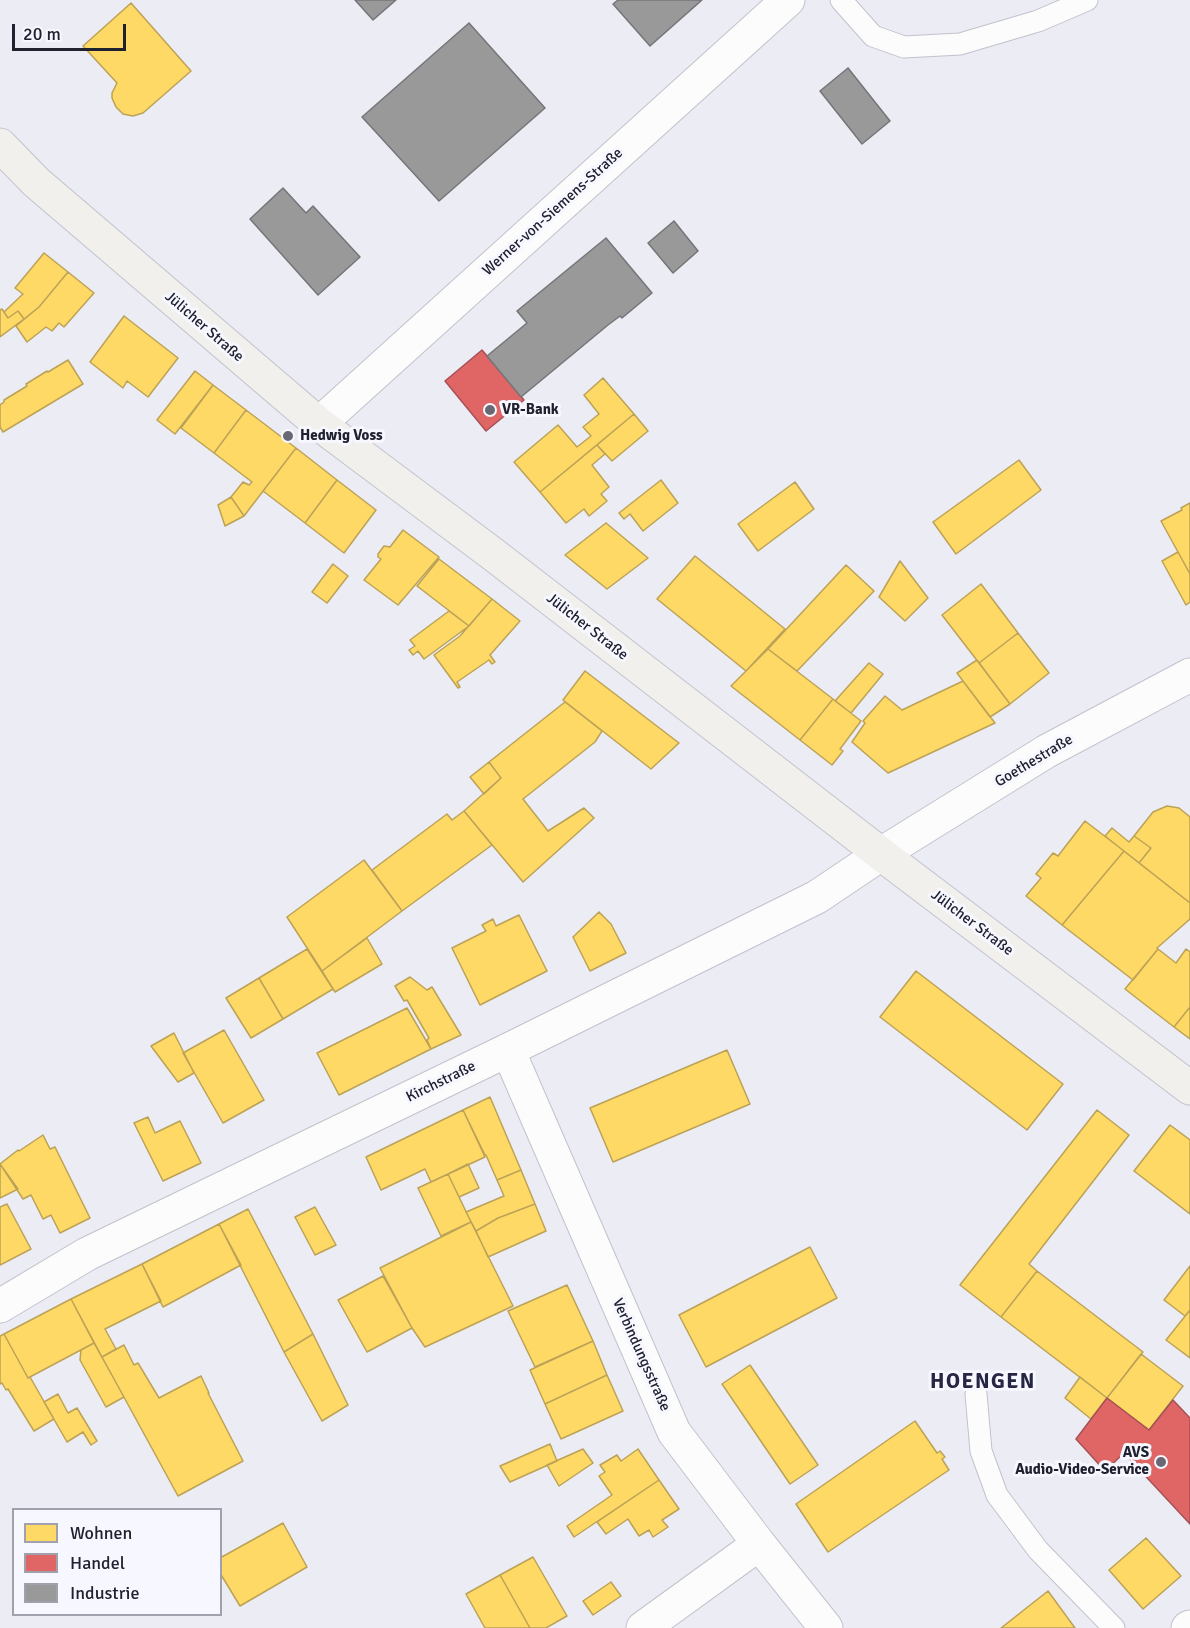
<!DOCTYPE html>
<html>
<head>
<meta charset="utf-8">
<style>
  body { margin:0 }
  #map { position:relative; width:1190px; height:1628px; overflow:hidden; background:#ececf4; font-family:Signika,sans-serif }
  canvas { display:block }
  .legend { position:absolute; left:12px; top:1508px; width:210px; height:108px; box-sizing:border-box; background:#f6f7ff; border:2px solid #a0a1ac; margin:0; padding:8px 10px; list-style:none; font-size:18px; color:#20212f }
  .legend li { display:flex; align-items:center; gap:12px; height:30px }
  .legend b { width:30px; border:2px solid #a0a1ac }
  .scale { position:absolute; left:12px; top:24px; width:114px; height:27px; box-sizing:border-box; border:3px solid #20212f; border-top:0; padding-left:8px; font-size:18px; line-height:21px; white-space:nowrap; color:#20212f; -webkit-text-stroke:4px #f6f7ff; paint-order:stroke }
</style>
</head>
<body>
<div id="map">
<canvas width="1190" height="1628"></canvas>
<ul class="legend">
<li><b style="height:16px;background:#ffd966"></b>Wohnen</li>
<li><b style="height:16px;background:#e06666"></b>Handel</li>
<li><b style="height:16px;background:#999"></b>Industrie</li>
</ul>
<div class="scale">20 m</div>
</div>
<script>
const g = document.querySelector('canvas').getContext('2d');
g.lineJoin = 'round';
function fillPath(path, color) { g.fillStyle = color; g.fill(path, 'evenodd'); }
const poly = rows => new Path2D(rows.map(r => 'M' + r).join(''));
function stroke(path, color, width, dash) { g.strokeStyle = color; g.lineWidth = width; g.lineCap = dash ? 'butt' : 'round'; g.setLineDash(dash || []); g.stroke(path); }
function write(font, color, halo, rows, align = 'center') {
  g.font = font + ' Signika,sans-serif'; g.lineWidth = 6; g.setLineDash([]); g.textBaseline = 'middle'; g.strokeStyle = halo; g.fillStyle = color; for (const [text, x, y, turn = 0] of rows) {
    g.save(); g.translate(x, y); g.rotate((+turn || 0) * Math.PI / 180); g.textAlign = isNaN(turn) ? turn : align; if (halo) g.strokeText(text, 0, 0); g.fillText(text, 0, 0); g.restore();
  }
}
const homes = poly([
  [131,3,191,71,143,113,133,116,123,114,116,107,112,98,112,93,117,83,83,46,131,3],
  [44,253,68,272,39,307,24,319,18,311,8,318,4,312,23,294,15,288,44,253],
  [68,272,94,293,64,327,59,323,52,331,46,327,27,342,16,326,39,307,68,272],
  [2,309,8,318,18,311,24,319,0,337,0,310,2,309],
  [124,316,178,358,148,397,127,381,123,388,90,362,124,316],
  [68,360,83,384,3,432,0,427,0,405,4,402,4,400,27,386,26,384,47,371,48,372,68,360],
  [195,371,213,385,175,434,157,420,195,371],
  [603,378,634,414,540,492,514,462,558,425,577,447,591,436,583,427,599,414,584,395,603,378],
  [213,385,246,410,214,453,181,428,213,385],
  [246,410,296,448,244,516,231,497,243,482,249,485,252,482,214,453,246,410],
  [634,414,648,431,612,461,597,445,634,414],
  [597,445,605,454,592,465,609,487,601,494,607,501,589,516,584,509,566,523,540,492,597,445],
  [296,448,337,480,305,523,263,491,296,448],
  [1019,460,1041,490,956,554,933,522,1019,460],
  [337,480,376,510,344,553,305,523,337,480],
  [661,480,678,503,643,531,630,514,624,519,619,513,661,480],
  [795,482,814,509,758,551,738,524,795,482],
  [231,497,244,516,225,526,218,505,231,497],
  [1190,503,1190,574,1161,521,1182,510,1181,508,1190,503],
  [606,523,648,558,607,589,565,555,606,523],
  [403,530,439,557,398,605,364,580,381,559,378,557,378,554,384,546,390,547,403,530],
  [1178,552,1190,574,1190,602,1186,605,1162,561,1178,552],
  [695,556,785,629,746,671,657,599,695,556],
  [439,559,492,599,469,626,417,586,439,559],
  [900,561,928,598,905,621,879,597,900,561],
  [333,564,348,576,327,603,312,592,333,564],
  [846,565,874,591,797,671,768,649,846,565],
  [981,584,1018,633,979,663,942,615,981,584],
  [492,599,520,621,490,655,495,662,492,664,489,660,457,682,460,687,458,688,434,655,460,636,492,599],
  [449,611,469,626,424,659,418,651,413,655,409,650,415,646,410,640,449,611],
  [1018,633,1049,673,1010,704,979,663,1018,633],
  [768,649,833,699,800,740,731,686,768,649],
  [977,660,1010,704,990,717,957,673,977,660],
  [869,663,883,674,851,713,835,701,869,663],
  [585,671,679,743,651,769,563,700,585,671],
  [963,681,995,723,888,773,852,742,865,723,863,721,885,696,902,710,963,681],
  [833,699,861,721,840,749,843,751,832,765,800,740,833,699],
  [565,702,602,731,595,742,523,799,548,831,584,808,594,818,523,882,464,811,501,778,489,762,565,702],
  [489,762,501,778,484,794,470,777,489,762],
  [1167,806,1179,808,1190,817,1190,903,1139,863,1151,848,1134,836,1153,812,1167,806],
  [464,811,492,845,402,911,372,870,447,814,452,820,464,811],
  [1085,821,1124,851,1062,925,1026,896,1041,878,1036,874,1053,853,1058,856,1085,821],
  [1112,828,1129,842,1134,836,1151,848,1139,863,1105,836,1112,828],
  [1124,851,1190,903,1190,919,1157,948,1158,949,1133,980,1062,925,1124,851],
  [364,860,402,911,322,971,287,917,364,860],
  [599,912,611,924,626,953,590,971,573,937,599,912],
  [519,915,547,971,480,1005,452,948,486,931,482,925,493,919,496,926,519,915],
  [367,938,382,964,335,992,322,971,367,938],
  [307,949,333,989,283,1019,259,978,307,949],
  [1158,949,1176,963,1186,949,1190,952,1190,1007,1174,1027,1125,989,1158,949],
  [916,971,1063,1084,1027,1130,880,1017,916,971],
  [410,977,427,990,432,987,461,1035,431,1049,427,1040,429,1038,407,1000,404,1001,395,986,410,977],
  [259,978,283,1019,251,1038,226,998,259,978],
  [1190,1007,1190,1039,1174,1027,1190,1007],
  [407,1008,431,1049,339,1095,317,1053,407,1008],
  [224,1030,264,1100,223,1123,183,1053,224,1030],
  [174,1033,194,1073,178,1082,151,1046,174,1033],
  [727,1050,750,1104,613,1162,590,1108,727,1050],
  [490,1097,521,1170,497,1180,486,1155,485,1155,463,1110,490,1097],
  [463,1110,485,1157,431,1182,425,1169,381,1190,366,1157,463,1110],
  [1097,1110,1129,1135,1029,1264,1037,1271,1001,1317,960,1285,1097,1110],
  [148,1117,155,1133,180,1121,201,1163,163,1181,134,1123,148,1117],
  [1170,1125,1190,1140,1190,1214,1134,1171,1170,1125],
  [43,1135,50,1149,55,1147,90,1218,60,1233,51,1215,43,1219,31,1195,23,1199,0,1164,18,1150,19,1151,43,1135],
  [0,1164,18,1189,0,1198,0,1164],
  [468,1164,479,1188,459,1197,448,1174,468,1164],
  [521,1170,535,1204,498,1218,476,1231,466,1212,504,1196,497,1180,521,1170],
  [448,1174,471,1222,441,1236,418,1188,448,1174],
  [7,1204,31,1249,0,1265,0,1207,7,1204],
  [535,1204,546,1231,488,1257,476,1231,498,1218,535,1204],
  [315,1207,336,1245,315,1255,295,1217,315,1207],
  [248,1209,313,1334,284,1352,219,1224,248,1209],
  [471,1222,513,1306,425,1347,412,1328,380,1268,471,1222],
  [219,1224,241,1265,163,1307,142,1264,219,1224],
  [810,1247,837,1298,706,1367,679,1315,810,1247],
  [142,1264,161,1301,105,1329,116,1349,102,1357,71,1299,142,1264],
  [1190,1266,1190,1310,1185,1316,1164,1300,1190,1266],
  [1037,1271,1143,1352,1107,1398,1001,1317,1037,1271],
  [383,1276,412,1328,367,1352,338,1300,383,1276],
  [567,1285,593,1341,535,1367,508,1311,567,1285],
  [71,1299,94,1343,28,1378,4,1334,71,1299],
  [1190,1310,1190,1358,1166,1340,1190,1310],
  [4,1334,28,1378,30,1377,54,1419,34,1431,8,1389,6,1390,2,1383,0,1384,0,1336,4,1334],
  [313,1334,348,1405,322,1421,284,1352,313,1334],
  [593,1341,607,1375,545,1404,530,1370,593,1341],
  [94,1343,124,1397,106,1407,80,1360,81,1350,94,1343],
  [124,1345,134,1365,138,1363,159,1398,201,1376,209,1393,208,1393,243,1461,178,1496,102,1357,124,1345],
  [1141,1354,1183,1386,1149,1430,1107,1398,1141,1354],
  [750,1365,818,1465,790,1484,722,1384,750,1365],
  [607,1375,623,1411,561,1439,545,1404,607,1375],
  [1080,1377,1107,1398,1091,1419,1065,1398,1080,1377],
  [58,1394,68,1413,77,1408,97,1441,91,1445,83,1432,67,1442,44,1402,58,1394],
  [915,1421,937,1453,940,1451,945,1457,942,1459,949,1470,828,1552,796,1504,915,1421],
  [550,1444,557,1461,510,1482,500,1466,550,1444],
  [583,1449,593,1463,559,1486,547,1465,583,1449],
  [638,1449,659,1480,574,1537,567,1526,612,1495,599,1476,605,1472,600,1465,617,1455,621,1461,638,1449],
  [659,1480,679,1509,662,1520,668,1527,653,1537,649,1530,639,1536,628,1519,606,1534,597,1522,659,1480],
  [283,1523,307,1567,240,1606,220,1573,220,1558,283,1523],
  [1146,1538,1181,1576,1143,1609,1109,1570,1146,1538],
  [533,1557,567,1616,546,1628,530,1628,500,1575,533,1557],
  [500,1575,530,1628,485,1628,466,1594,500,1575],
  [611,1582,621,1596,593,1615,583,1601,611,1582],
  [1048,1591,1075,1628,1001,1628,1048,1591]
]);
const shops = poly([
  [482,350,524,400,486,431,445,381,482,350],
  [1107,1398,1149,1430,1173,1400,1190,1418,1190,1524,1124,1453,1105,1471,1076,1439,1107,1398]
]);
const industry = poly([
  [355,0,396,0,373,20,355,0],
  [618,0,702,0,650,46,613,4,618,0],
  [469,23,545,108,439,201,362,117,469,23],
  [848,68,890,121,862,144,820,91,848,68],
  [283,188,306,213,313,206,360,257,318,295,250,219,283,188],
  [674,221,698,251,673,273,648,243,674,221],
  [606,238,652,293,622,318,620,316,608,325,521,397,487,356,527,323,517,311,606,238]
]);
const service = poly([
  [841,0,873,36,904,47,960,44,1038,21,1087,0],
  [976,1394,981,1451,997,1495,1038,1550,1114,1628]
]);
const minor = poly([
  [319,424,788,0],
  [508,1050,674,1432,759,1544,826,1628],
  [0,1306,87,1254,508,1050,817,897,881,854],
  [643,1628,759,1544],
  [1188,1628,1190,1627]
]);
const tertiary = poly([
  [881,854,1047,751,1190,675]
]);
const secondary = poly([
  [0,145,36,182,319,424,494,555,881,854,1190,1088]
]);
const markers = [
  [490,410,6,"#676874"],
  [288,436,6,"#676874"],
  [1161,1462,6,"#676874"]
];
const streetNames = [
  ["Werner-von-Siemens-Straße",553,212,-42],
  ["Jülicher Straße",204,327,41],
  ["Jülicher Straße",587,627,38],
  ["Goethestraße",1034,761,-31],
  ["Jülicher Straße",972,923,37],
  ["Kirchstraße",441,1082,-26],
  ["Verbindungsstraße",641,1355,66]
];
const poiNames = [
  ["VR-Bank",502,410],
  ["Hedwig Voss",300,436],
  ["AVS",1149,1453,"right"],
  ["Audio-Video-Service",1149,1470,"right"]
];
const districtNames = [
  ["HOENGEN",983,1382]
];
fillPath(homes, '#ffd966');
stroke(homes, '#bca256', 1.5);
fillPath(shops, '#e06666');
stroke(shops, '#a65156', 1.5);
fillPath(industry, '#999');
stroke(industry, '#757579', 1.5);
stroke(service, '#c1c2cc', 23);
stroke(minor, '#c1c2cc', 35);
stroke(tertiary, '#c1c2cc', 35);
stroke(secondary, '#c1c2cc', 35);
stroke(service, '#fcfcfd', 21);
stroke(minor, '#fcfcfd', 33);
stroke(tertiary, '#fcfcfd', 33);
stroke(secondary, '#f1f0ed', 33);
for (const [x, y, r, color] of markers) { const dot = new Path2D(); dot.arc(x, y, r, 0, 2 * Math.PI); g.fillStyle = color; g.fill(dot); stroke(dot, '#f6f7ff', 2); }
write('15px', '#20212f', '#f6f7ff', streetNames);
write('bold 15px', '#20212f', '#f6f7ff', poiNames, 'left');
g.letterSpacing = '1.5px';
write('bold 21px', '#272744', '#f6f7ff', districtNames);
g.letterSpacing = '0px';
</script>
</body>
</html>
